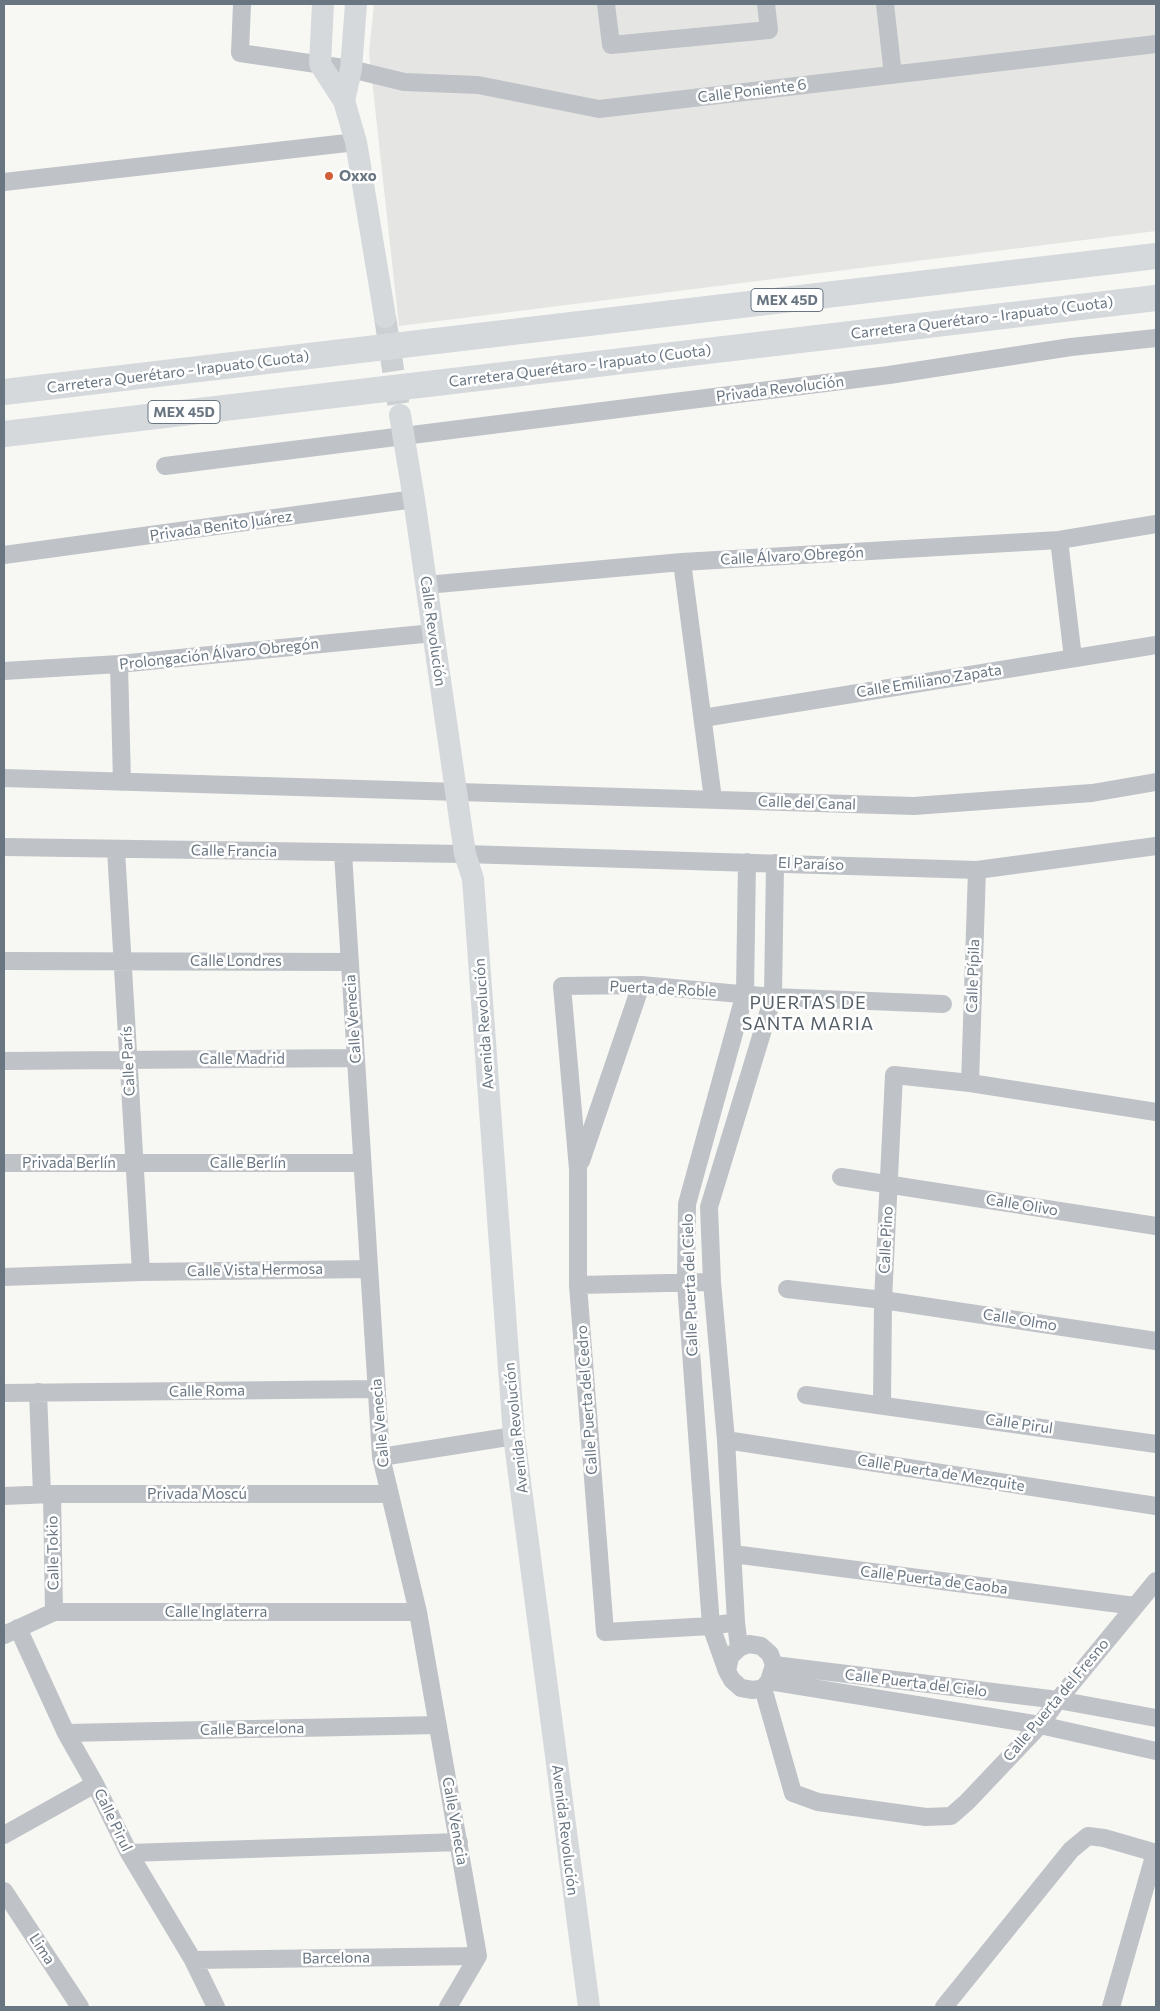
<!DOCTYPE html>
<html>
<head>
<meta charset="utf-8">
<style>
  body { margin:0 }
  #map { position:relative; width:1160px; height:2011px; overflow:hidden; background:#f7f7f4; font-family:Commissioner,sans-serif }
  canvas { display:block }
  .frame { position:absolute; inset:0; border:5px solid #697682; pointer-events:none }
</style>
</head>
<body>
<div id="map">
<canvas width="1160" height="2011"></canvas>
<div class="frame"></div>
</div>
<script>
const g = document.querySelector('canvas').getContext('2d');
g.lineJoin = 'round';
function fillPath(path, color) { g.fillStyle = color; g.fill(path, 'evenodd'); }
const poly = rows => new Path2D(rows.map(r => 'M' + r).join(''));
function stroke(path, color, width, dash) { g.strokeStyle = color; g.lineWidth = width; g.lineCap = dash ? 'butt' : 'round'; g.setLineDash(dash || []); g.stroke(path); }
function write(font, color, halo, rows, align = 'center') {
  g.font = font + ' Commissioner,sans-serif'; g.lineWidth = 5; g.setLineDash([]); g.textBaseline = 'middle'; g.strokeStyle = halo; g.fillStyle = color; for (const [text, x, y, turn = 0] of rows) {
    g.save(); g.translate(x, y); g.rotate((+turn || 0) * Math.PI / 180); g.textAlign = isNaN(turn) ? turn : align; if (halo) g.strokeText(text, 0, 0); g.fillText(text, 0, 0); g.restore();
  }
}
const built = poly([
  [374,4,1156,4,1156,231,399,326,369,53]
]);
const majorTunnel = poly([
  [385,317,400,415]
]);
const minor = poly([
  [242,4,240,53,351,69,404,82,478,85,599,109,1156,44],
  [606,4,611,45,769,30,766,4],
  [885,4,893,75],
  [4,182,356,142],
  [165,466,889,375,1071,347,1156,338],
  [1059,540,1073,658],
  [4,555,414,499],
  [682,562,713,799],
  [426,585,682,562,1059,540,1156,524],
  [119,664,122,782],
  [4,671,119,664,433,633],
  [703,718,1156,645],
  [4,778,914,806,1092,793,1156,782],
  [4,847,465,854,977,870,1156,846],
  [116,850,141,1272],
  [343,853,381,1457,418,1612,478,1956,448,2007],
  [4,961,350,962],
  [4,1061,356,1058],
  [970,1083,977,870],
  [581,1161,641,985],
  [4,1163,362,1163],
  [841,1177,1156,1226],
  [4,1277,141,1272,369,1269],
  [578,1285,712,1282],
  [787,1289,883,1300,1156,1341],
  [38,1392,42,1494],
  [4,1393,377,1389],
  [806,1395,1156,1444],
  [882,1405,883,1300,894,1075,970,1083,1156,1112],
  [726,1440,1156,1506],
  [381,1457,514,1436],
  [52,1494,54,1612],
  [4,1496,52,1494,390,1494],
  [733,1554,1135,1606],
  [736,1622,711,1626,605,1632,578,1285,578,1169,562,986,641,985,773,997,943,1004],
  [18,1628,66,1733,95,1784,129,1853,193,1960,216,2007],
  [4,1635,54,1612,418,1612],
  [749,1644,761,1646,770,1654,774,1665,769,1681,763,1688,753,1690,741,1688,732,1680,727,1671,730,1657,739,1648,749,1644],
  [739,1648,736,1622,726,1440,712,1282,709,1207,773,997,775,863],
  [774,1665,1058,1700,1156,1718],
  [727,1671,711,1626,686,1283,687,1204,745,993,747,862],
  [769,1681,1040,1725,1156,1751],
  [763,1688,793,1793,818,1802,926,1817,951,1816,967,1802,1040,1725,1058,1700,1156,1581],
  [66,1733,438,1725],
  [4,1835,95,1784],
  [129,1853,459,1842],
  [4,1891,80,2007],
  [193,1960,478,1956],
  [944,2007,1071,1850,1088,1836,1104,1838,1156,1853],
  [1111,2007,1155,1853]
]);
const major = poly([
  [323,4,320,64,344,101,356,142,385,317],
  [344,101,351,69,356,4],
  [400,415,414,499,465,854,473,879,514,1436,589,2007]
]);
const highway = poly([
  [4,392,1156,256],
  [4,434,1156,298]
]);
const markers = [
  [329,176,5,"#d35f38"]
];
const shields = [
  [787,300,72],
  [184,412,72]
];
const shieldNames = [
  ["MEX 45D",787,300],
  ["MEX 45D",184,412]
];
const streetNames = [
  ["Calle Poniente 6",752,91,-7],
  ["Carretera Querétaro - Irapuato (Cuota)",982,318,-7],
  ["Carretera Querétaro - Irapuato (Cuota)",580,366,-7],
  ["Carretera Querétaro - Irapuato (Cuota)",178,372,-7],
  ["Privada Revolución",780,389,-7],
  ["Privada Benito Juárez",221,526,-8],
  ["Calle Álvaro Obregón",792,556,-3],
  ["Calle Revolución",433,631,82],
  ["Prolongación Álvaro Obregón",219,654,-6],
  ["Calle Emiliano Zapata",929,681,-9],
  ["Calle del Canal",807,803,2],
  ["Calle Francia",234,851,1],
  ["El Paraíso",811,864,2],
  ["Calle Londres",236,961],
  ["Calle Pípila",973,976,-88],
  ["Puerta de Roble",663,989,3],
  ["Calle Venecia",353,1019,-94],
  ["Avenida Revolución",484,1024,-94],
  ["Calle Madrid",242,1059],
  ["Calle París",128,1061,-93],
  ["Privada Berlín",69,1163],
  ["Calle Berlín",248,1163],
  ["Calle Olivo",1022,1205,9],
  ["Calle Pino",886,1240,-87],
  ["Calle Vista Hermosa",255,1270,-1],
  ["Calle Puerta del Cielo",690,1285,-92],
  ["Calle Olmo",1020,1320,9],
  ["Calle Roma",207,1391,-1],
  ["Calle Puerta del Cedro",587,1400,-94],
  ["Calle Venecia",380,1423,-95],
  ["Calle Pirul",1019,1424,8],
  ["Avenida Revolución",516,1428,-96],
  ["Calle Puerta de Mezquite",941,1473,9],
  ["Privada Moscú",197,1494],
  ["Calle Tokio",53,1553,-91],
  ["Calle Puerta de Caoba",934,1580,7],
  ["Calle Inglaterra",216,1612],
  ["Calle Puerta del Cielo",916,1683,7],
  ["Calle Puerta del Fresno",1056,1700,-50],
  ["Calle Barcelona",252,1729,-1],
  ["Calle Pirul",113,1820,64],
  ["Calle Venecia",455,1821,80],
  ["Avenida Revolución",565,1830,83],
  ["Lima",42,1949,57],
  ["Barcelona",336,1958,-1]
];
const poiNames = [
  ["Oxxo",339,176]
];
const quarterNames = [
  ["PUERTAS DE",808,1003],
  ["SANTA MARIA",808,1024]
];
fillPath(built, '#e5e6e4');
stroke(majorTunnel, '#ccd0d2', 22, [22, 11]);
stroke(minor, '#bfc2c6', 18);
stroke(major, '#d5d9dc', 22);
stroke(highway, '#d5d9dc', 26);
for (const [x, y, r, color] of markers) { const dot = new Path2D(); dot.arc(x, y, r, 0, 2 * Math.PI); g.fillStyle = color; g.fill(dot); stroke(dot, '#fff', 2); }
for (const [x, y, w] of shields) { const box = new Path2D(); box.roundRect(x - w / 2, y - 11.5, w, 23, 4); g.fillStyle = '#fff'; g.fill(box); stroke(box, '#697682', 1); }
write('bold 14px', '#697682', null, shieldNames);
write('15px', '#697682', '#fff', streetNames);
write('bold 15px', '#697682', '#fff', poiNames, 'left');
g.letterSpacing = '1px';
write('18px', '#566068', '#fff', quarterNames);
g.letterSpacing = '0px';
</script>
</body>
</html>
